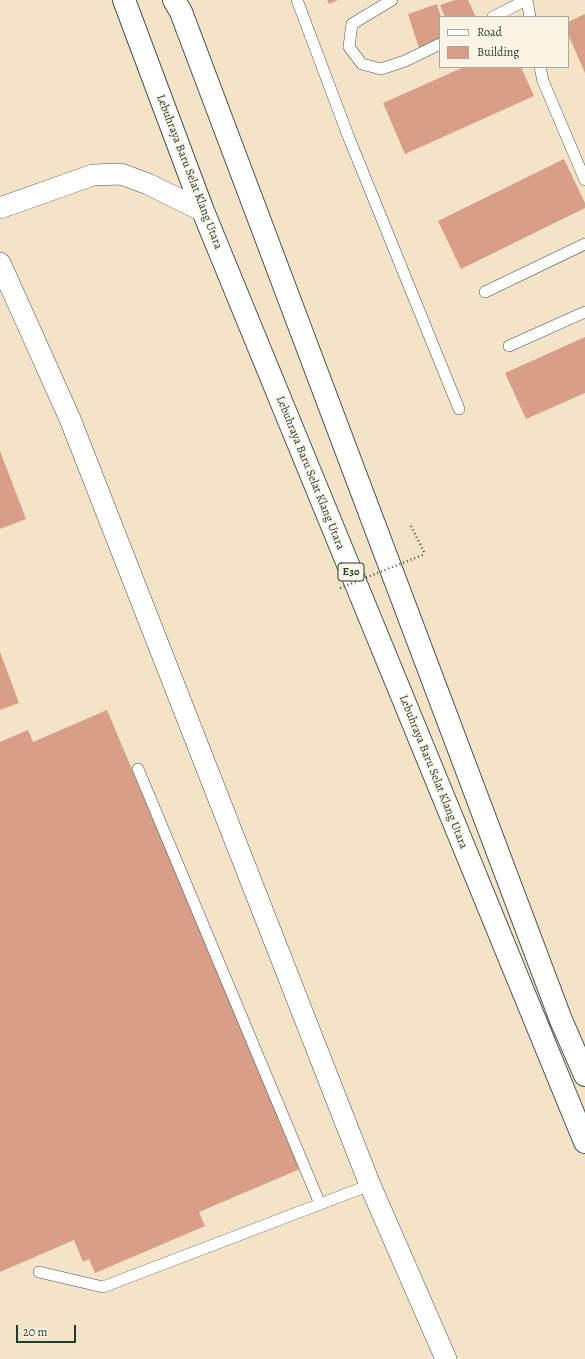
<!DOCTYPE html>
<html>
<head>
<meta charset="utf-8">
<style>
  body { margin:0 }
  #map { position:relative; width:585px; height:1359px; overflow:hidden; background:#f4e3c7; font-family:Alegreya,serif }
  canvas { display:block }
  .legend { position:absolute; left:439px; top:16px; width:130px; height:52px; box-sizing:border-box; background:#fcf5e5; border:1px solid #a4ab9e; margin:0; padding:5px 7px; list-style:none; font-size:12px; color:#1f3d34 }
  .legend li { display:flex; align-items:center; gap:8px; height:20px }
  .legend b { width:20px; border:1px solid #a4ab9e }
  .scale { position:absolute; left:16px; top:1325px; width:60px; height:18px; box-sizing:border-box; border:2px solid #1f3d34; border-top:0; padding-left:5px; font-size:12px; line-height:14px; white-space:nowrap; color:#1f3d34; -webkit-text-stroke:3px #fcf5e5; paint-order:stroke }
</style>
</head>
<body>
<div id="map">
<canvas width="585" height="1359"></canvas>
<ul class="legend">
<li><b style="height:5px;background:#fff"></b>Road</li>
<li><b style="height:11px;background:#d89e87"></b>Building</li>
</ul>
<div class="scale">20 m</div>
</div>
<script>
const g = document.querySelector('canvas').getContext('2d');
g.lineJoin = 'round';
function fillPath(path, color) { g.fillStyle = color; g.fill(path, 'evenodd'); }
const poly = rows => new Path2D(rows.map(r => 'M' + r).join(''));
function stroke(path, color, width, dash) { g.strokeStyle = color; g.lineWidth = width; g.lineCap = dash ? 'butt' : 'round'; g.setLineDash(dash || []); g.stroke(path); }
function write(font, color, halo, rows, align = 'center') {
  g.font = font + ' Alegreya,serif'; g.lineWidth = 3; g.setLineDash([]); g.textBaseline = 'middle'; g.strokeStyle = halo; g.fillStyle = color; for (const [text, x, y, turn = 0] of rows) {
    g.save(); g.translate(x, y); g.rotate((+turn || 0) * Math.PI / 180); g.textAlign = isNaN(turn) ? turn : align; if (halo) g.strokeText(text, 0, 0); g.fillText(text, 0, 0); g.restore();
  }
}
const building = poly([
  [327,0,338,0,329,4],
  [455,0,468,0,476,17,445,17,440,5],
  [437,4,441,17,440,17,440,38,419,48,408,14],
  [585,14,585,73,568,34,568,22],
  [464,67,521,67,534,96,405,154,383,103],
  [564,159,585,203,585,208,461,269,438,221],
  [585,337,585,393,526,419,505,373],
  [0,451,26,519,0,529],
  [0,652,19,703,0,710],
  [107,710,300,1169,199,1212,205,1226,95,1273,89,1259,83,1262,74,1240,0,1272,0,742,28,730,33,742]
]);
const path = poly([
  [411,526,425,554]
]);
const service = poly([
  [297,0,349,138,459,409],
  [392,0,352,24,349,47,362,64,381,69,405,61,440,44],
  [527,0,530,17],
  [493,17,526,0],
  [540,67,543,81,585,180],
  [485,292,585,244],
  [509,346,585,312],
  [138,769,320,1204],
  [39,1272,103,1287,370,1185]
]);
const minor = poly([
  [0,208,93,175,121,174,148,184,203,211],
  [0,263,70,419,370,1185,446,1359]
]);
const motorway = poly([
  [124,0,203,211,585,1142],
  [174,0,181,12,561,1020,585,1075]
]);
const pathBridge = poly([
  [340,588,425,554]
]);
const shields = [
  [351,572,26]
];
const shieldNames = [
  ["E30",351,572]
];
const streetNames = [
  ["Lebuhraya Baru Selat Klang Utara",189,172,69],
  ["Lebuhraya Baru Selat Klang Utara",310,473,68],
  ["Lebuhraya Baru Selat Klang Utara",433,772,68]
];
fillPath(building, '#d89e87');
stroke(service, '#3f564a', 12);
stroke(minor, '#3f564a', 22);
stroke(motorway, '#3f564a', 24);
stroke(path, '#3f564a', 2.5, [1, 3]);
stroke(service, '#fff', 11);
stroke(minor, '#fff', 21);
stroke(motorway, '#fff', 22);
stroke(pathBridge, '#3f564a', 2.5, [1, 3]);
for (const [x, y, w] of shields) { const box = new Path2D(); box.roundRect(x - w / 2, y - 9, w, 18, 3); g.fillStyle = '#fcf5e5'; g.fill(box); stroke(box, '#1f3d34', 1); }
write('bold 11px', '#1f3d34', null, shieldNames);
write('12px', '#1f3d34', '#fcf5e5', streetNames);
</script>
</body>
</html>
